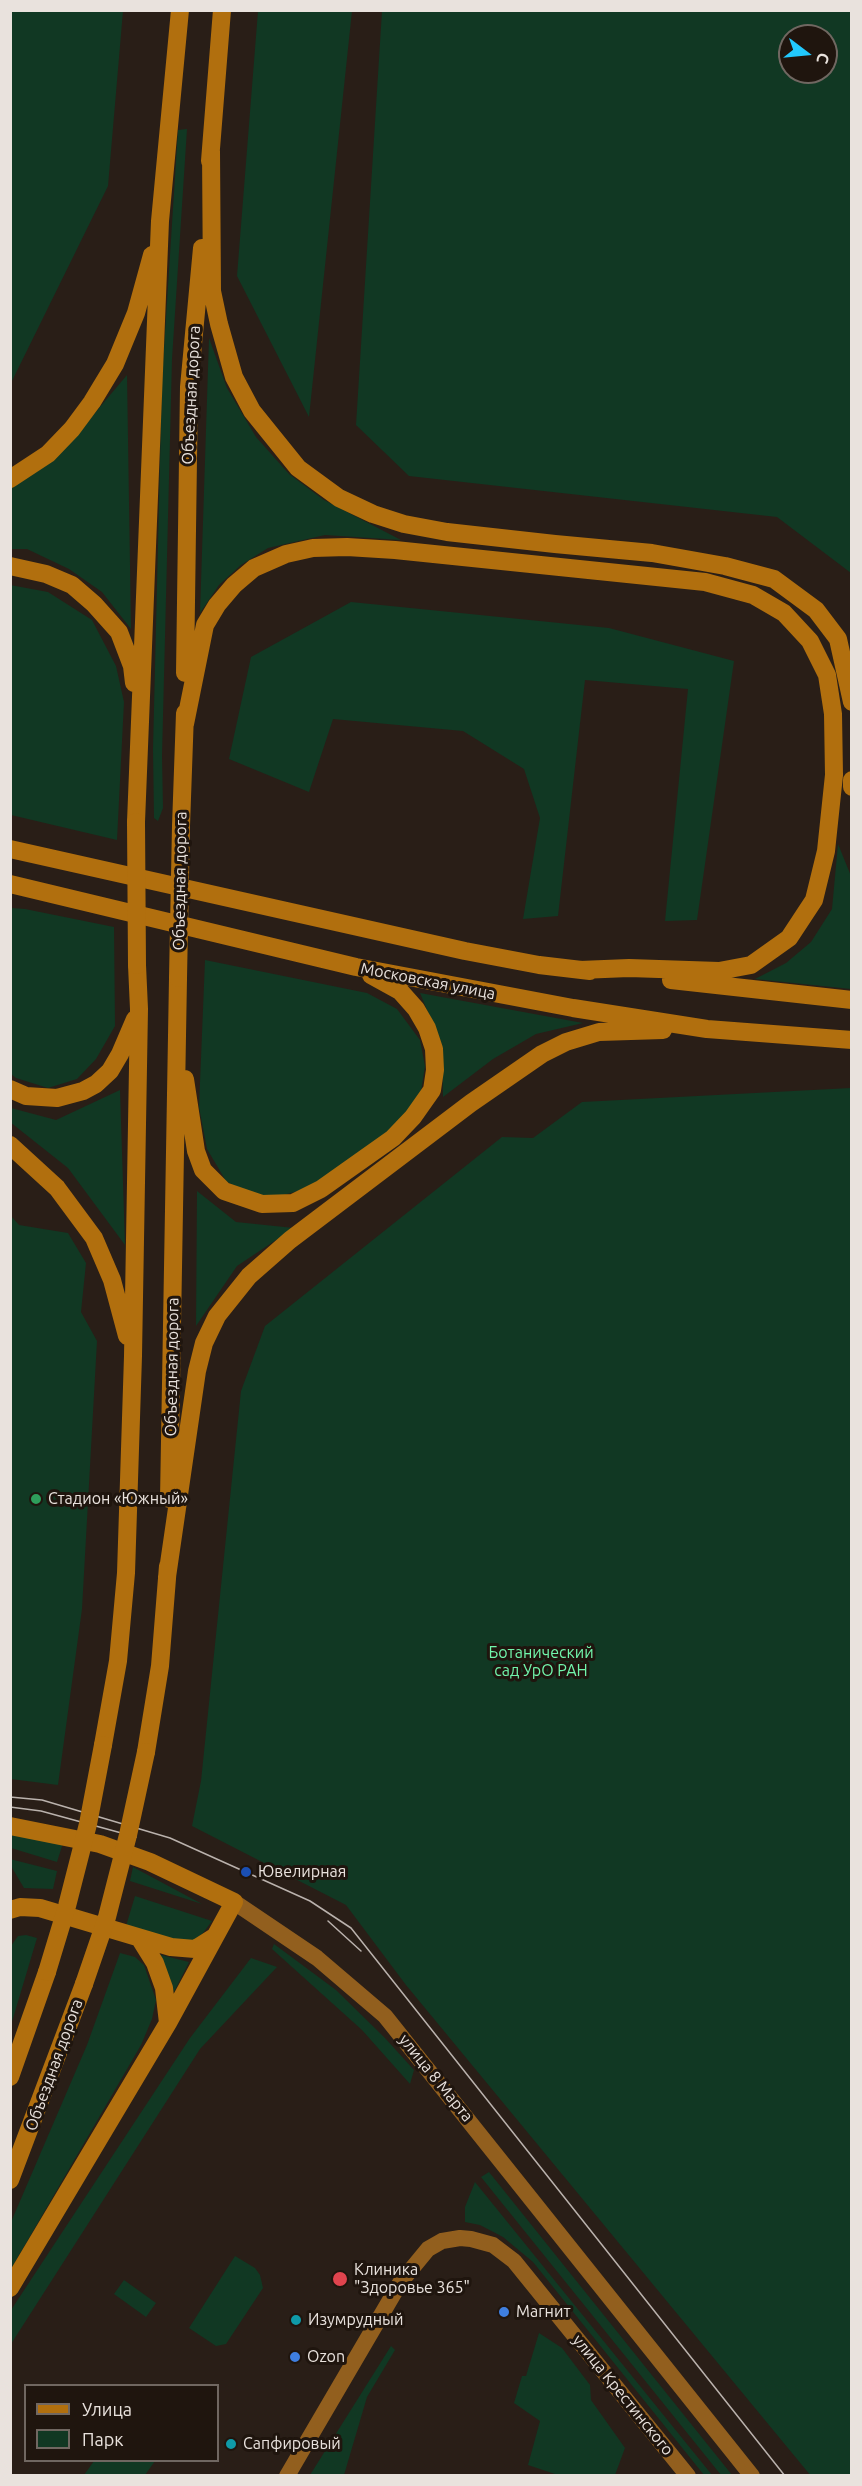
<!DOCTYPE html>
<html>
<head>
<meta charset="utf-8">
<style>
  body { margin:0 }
  #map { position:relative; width:862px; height:2486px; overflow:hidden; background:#291e17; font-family:Ubuntu,sans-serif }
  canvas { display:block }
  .frame { position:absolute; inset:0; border:12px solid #e9e2dd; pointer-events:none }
  .legend { position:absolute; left:24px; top:2384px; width:195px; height:78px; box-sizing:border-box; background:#1f150e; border:2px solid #706761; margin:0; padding:8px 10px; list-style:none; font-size:18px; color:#e9e2dd }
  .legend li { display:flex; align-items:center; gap:12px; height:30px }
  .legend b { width:30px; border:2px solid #706761 }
  .north { position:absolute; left:778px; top:24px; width:60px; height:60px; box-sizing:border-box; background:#1f150e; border:2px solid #706761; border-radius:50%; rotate:106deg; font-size:16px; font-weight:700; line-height:24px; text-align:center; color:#e9e2dd }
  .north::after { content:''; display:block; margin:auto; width:21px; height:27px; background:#22c9fd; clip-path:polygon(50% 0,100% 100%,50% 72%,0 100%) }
</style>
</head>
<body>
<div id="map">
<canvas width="862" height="2486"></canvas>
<div class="frame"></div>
<ul class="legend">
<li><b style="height:8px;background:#b16f0e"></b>Улица</li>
<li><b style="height:16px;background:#113823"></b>Парк</li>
</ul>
<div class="north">С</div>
</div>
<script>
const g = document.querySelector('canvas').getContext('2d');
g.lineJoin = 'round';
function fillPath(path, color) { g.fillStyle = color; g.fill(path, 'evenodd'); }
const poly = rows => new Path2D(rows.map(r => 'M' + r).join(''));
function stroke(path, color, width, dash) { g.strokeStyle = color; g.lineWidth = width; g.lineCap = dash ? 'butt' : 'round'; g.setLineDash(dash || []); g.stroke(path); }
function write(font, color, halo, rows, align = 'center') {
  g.font = font + ' Ubuntu,sans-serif'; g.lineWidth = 6; g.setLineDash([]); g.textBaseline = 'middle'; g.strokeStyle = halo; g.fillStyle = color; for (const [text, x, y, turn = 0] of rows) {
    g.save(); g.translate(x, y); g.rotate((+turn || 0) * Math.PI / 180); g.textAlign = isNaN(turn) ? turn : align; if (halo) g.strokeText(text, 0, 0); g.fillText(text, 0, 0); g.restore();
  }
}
const green = poly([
  [11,10,123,11,108,186,11,383],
  [258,11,352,11,309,417,237,276],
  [382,11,851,11,851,573,777,517,409,476,356,425],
  [790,36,826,36,826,72,790,72],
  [187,129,172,359,162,756,163,808,158,821,154,818,153,749,162,380,178,130],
  [209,338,227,388,256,437,289,474,324,500,401,540,325,535,268,548,241,565,219,585,200,613],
  [127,375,131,629,102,592,69,569,27,549,11,549,11,488,72,440],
  [10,585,48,592,92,620,116,666,124,702,117,840,11,815],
  [351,602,609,628,734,661,697,920,665,921,688,689,585,680,558,916,523,919,540,818,524,769,463,731,333,719,309,792,229,759,251,657],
  [838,844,851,876,851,989,755,979,786,963,811,942,832,909],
  [11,908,25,909,114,927,115,1026,96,1059,77,1079,48,1088,16,1078,11,1074],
  [205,960,367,993,397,1009,420,1040,425,1066,421,1092,401,1120,347,1165,309,1188,276,1197,250,1195,226,1181,207,1149,199,1107],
  [420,993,583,1023,536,1034,493,1059,443,1097,442,1046],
  [851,1088,852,2475,811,2476,406,1985,346,1905,192,1826,201,1781,241,1391,265,1326,502,1137,533,1138,582,1102],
  [120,1090,125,1245,68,1168,10,1122,11,1108,56,1120],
  [197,1191,236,1222,294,1228,237,1266,196,1326],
  [11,1216,19,1225,68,1233,86,1263,81,1312,97,1341,82,1609,58,1785,11,1779],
  [10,1835,63,1843,57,1862,11,1848],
  [10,1859,57,1871,53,1889,24,1888,11,1866],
  [133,1867,202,1904,130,1881],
  [135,1896,212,1921,203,1933,192,1942,181,1942,126,1926],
  [26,1935,37,1938,11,2025,11,1946,18,1936],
  [274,1944,336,1990,385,2038,414,2070,410,2084,362,2030,272,1949],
  [120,1953,135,1957,144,1965,156,2000,152,2019,141,2045,11,2269,11,2222,87,2045],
  [157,1954,189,1962,174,1992],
  [251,1958,277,1967,200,2049,11,2344,11,2310,190,2038],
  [489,2172,732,2475,721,2475,481,2177],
  [475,2182,712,2475,704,2475,533,2262,503,2237,480,2225,465,2222,465,2207],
  [235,2256,255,2268,260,2275,263,2288,226,2344,216,2346,189,2328],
  [124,2280,156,2303,146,2317,114,2294],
  [539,2333,562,2348,590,2385,591,2400,625,2448,615,2475,558,2475,528,2465,540,2421,514,2403,522,2376,526,2376],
  [391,2346,395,2350,367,2397,344,2475,310,2475],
  [94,2461,94,2460,155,2461,145,2475,84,2475]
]);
const secondary = poly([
  [234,1902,317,1958,385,2016,752,2476],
  [287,2476,400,2283,428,2249,442,2241,460,2238,471,2239,493,2245,514,2261,688,2476]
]);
const primary = poly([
  [211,151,212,291,219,324,234,377,252,411,298,468,339,498,373,514,404,524,447,532,555,544,652,553,725,566,774,579,816,610,838,639,852,702],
  [210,161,222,10],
  [10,479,48,454,72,429,92,402,115,364,136,313,152,255],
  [10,566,46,574,72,585,94,604,119,632,132,666,134,683],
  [185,673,189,387,202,248],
  [185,724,205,625,217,605,234,585,254,568,286,554,313,548,347,547,395,550,705,582,753,595,784,613,810,641,827,675,833,714,834,775,826,851,814,900,789,938,751,965,719,971,629,968,580,970],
  [852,780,852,787],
  [136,822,160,221,180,10],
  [181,826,185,713],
  [10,849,465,951,539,965,590,971],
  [10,884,356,967,573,1008,707,1029,852,1040],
  [671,980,852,1000],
  [185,1079,196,1151,203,1170,224,1191,262,1204,293,1203,321,1189,393,1138,413,1117,432,1090,435,1070,434,1049,427,1028,416,1009,400,991,371,975],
  [10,1089,26,1096,57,1098,83,1091,96,1084,110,1071,120,1054,135,1019],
  [10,1145,57,1188,94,1238,112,1280,127,1336],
  [169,1499,178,978],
  [167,1577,197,1371,204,1343,217,1316,249,1276,290,1240,471,1103,542,1054,566,1042,599,1032,663,1030],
  [103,1745,118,1661,126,1573,133,1356,139,1009,137,965],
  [146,1752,160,1666,168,1566],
  [10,1826,100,1844,150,1862,234,1902,168,2023,10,2288],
  [10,1910,20,1907,40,1908,171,1947,195,1949,214,1937],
  [140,1939,155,1963,164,1988,168,2023],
  [10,2077,47,1972],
  [10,2180,84,1984]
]);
const tram = poly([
  [10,1797,42,1800,170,1838,310,1901,351,1928,785,2476],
  [10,1807,41,1811,136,1837],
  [328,1921,361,1951]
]);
const primaryBridge = poly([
  [136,822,137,965],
  [178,978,181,826],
  [47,1972,67,1906,88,1824,103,1745],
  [84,1984,107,1917,128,1835,146,1752]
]);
const markers = [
  [36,1499,6,"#2e9e5b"],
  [246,1872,6,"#1a4fb4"],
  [340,2279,8,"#e0444e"],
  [504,2312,6,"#3f7fe0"],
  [296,2320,6,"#0f9aa8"],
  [295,2357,6,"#3f7fe0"],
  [231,2444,6,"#0f9aa8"]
];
const streetNames = [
  ["Объездная дорога",191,395,-87],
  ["Объездная дорога",180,881,-89],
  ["Московская улица",428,981,11],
  ["Объездная дорога",172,1367,-89],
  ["Объездная дорога",54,2065,-70],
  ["улица 8 Марта",436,2078,51],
  ["улица Крестинского",623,2395,51]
];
const poiNames = [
  ["Стадион «Южный»",48,1499],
  ["Ювелирная",258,1872],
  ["Клиника",354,2270],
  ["\"Здоровье 365\"",354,2288],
  ["Магнит",516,2312],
  ["Изумрудный",308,2320],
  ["Ozon",307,2357],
  ["Сапфировый",243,2444]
];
const parkNames = [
  ["Ботанический",541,1653],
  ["сад УрО РАН",541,1671]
];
fillPath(green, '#113823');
stroke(secondary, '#925f1e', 16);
stroke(primary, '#b16f0e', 18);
stroke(tram, '#bab2ad', 1.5);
stroke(primaryBridge, '#b16f0e', 18);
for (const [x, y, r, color] of markers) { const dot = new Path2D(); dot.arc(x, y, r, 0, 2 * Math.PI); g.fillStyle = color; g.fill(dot); stroke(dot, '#1f150e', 2); }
write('16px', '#e9e2dd', '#1f150e', streetNames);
write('16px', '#e9e2dd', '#1f150e', poiNames, 'left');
write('16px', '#71f6ac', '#1f150e', parkNames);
</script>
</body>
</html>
